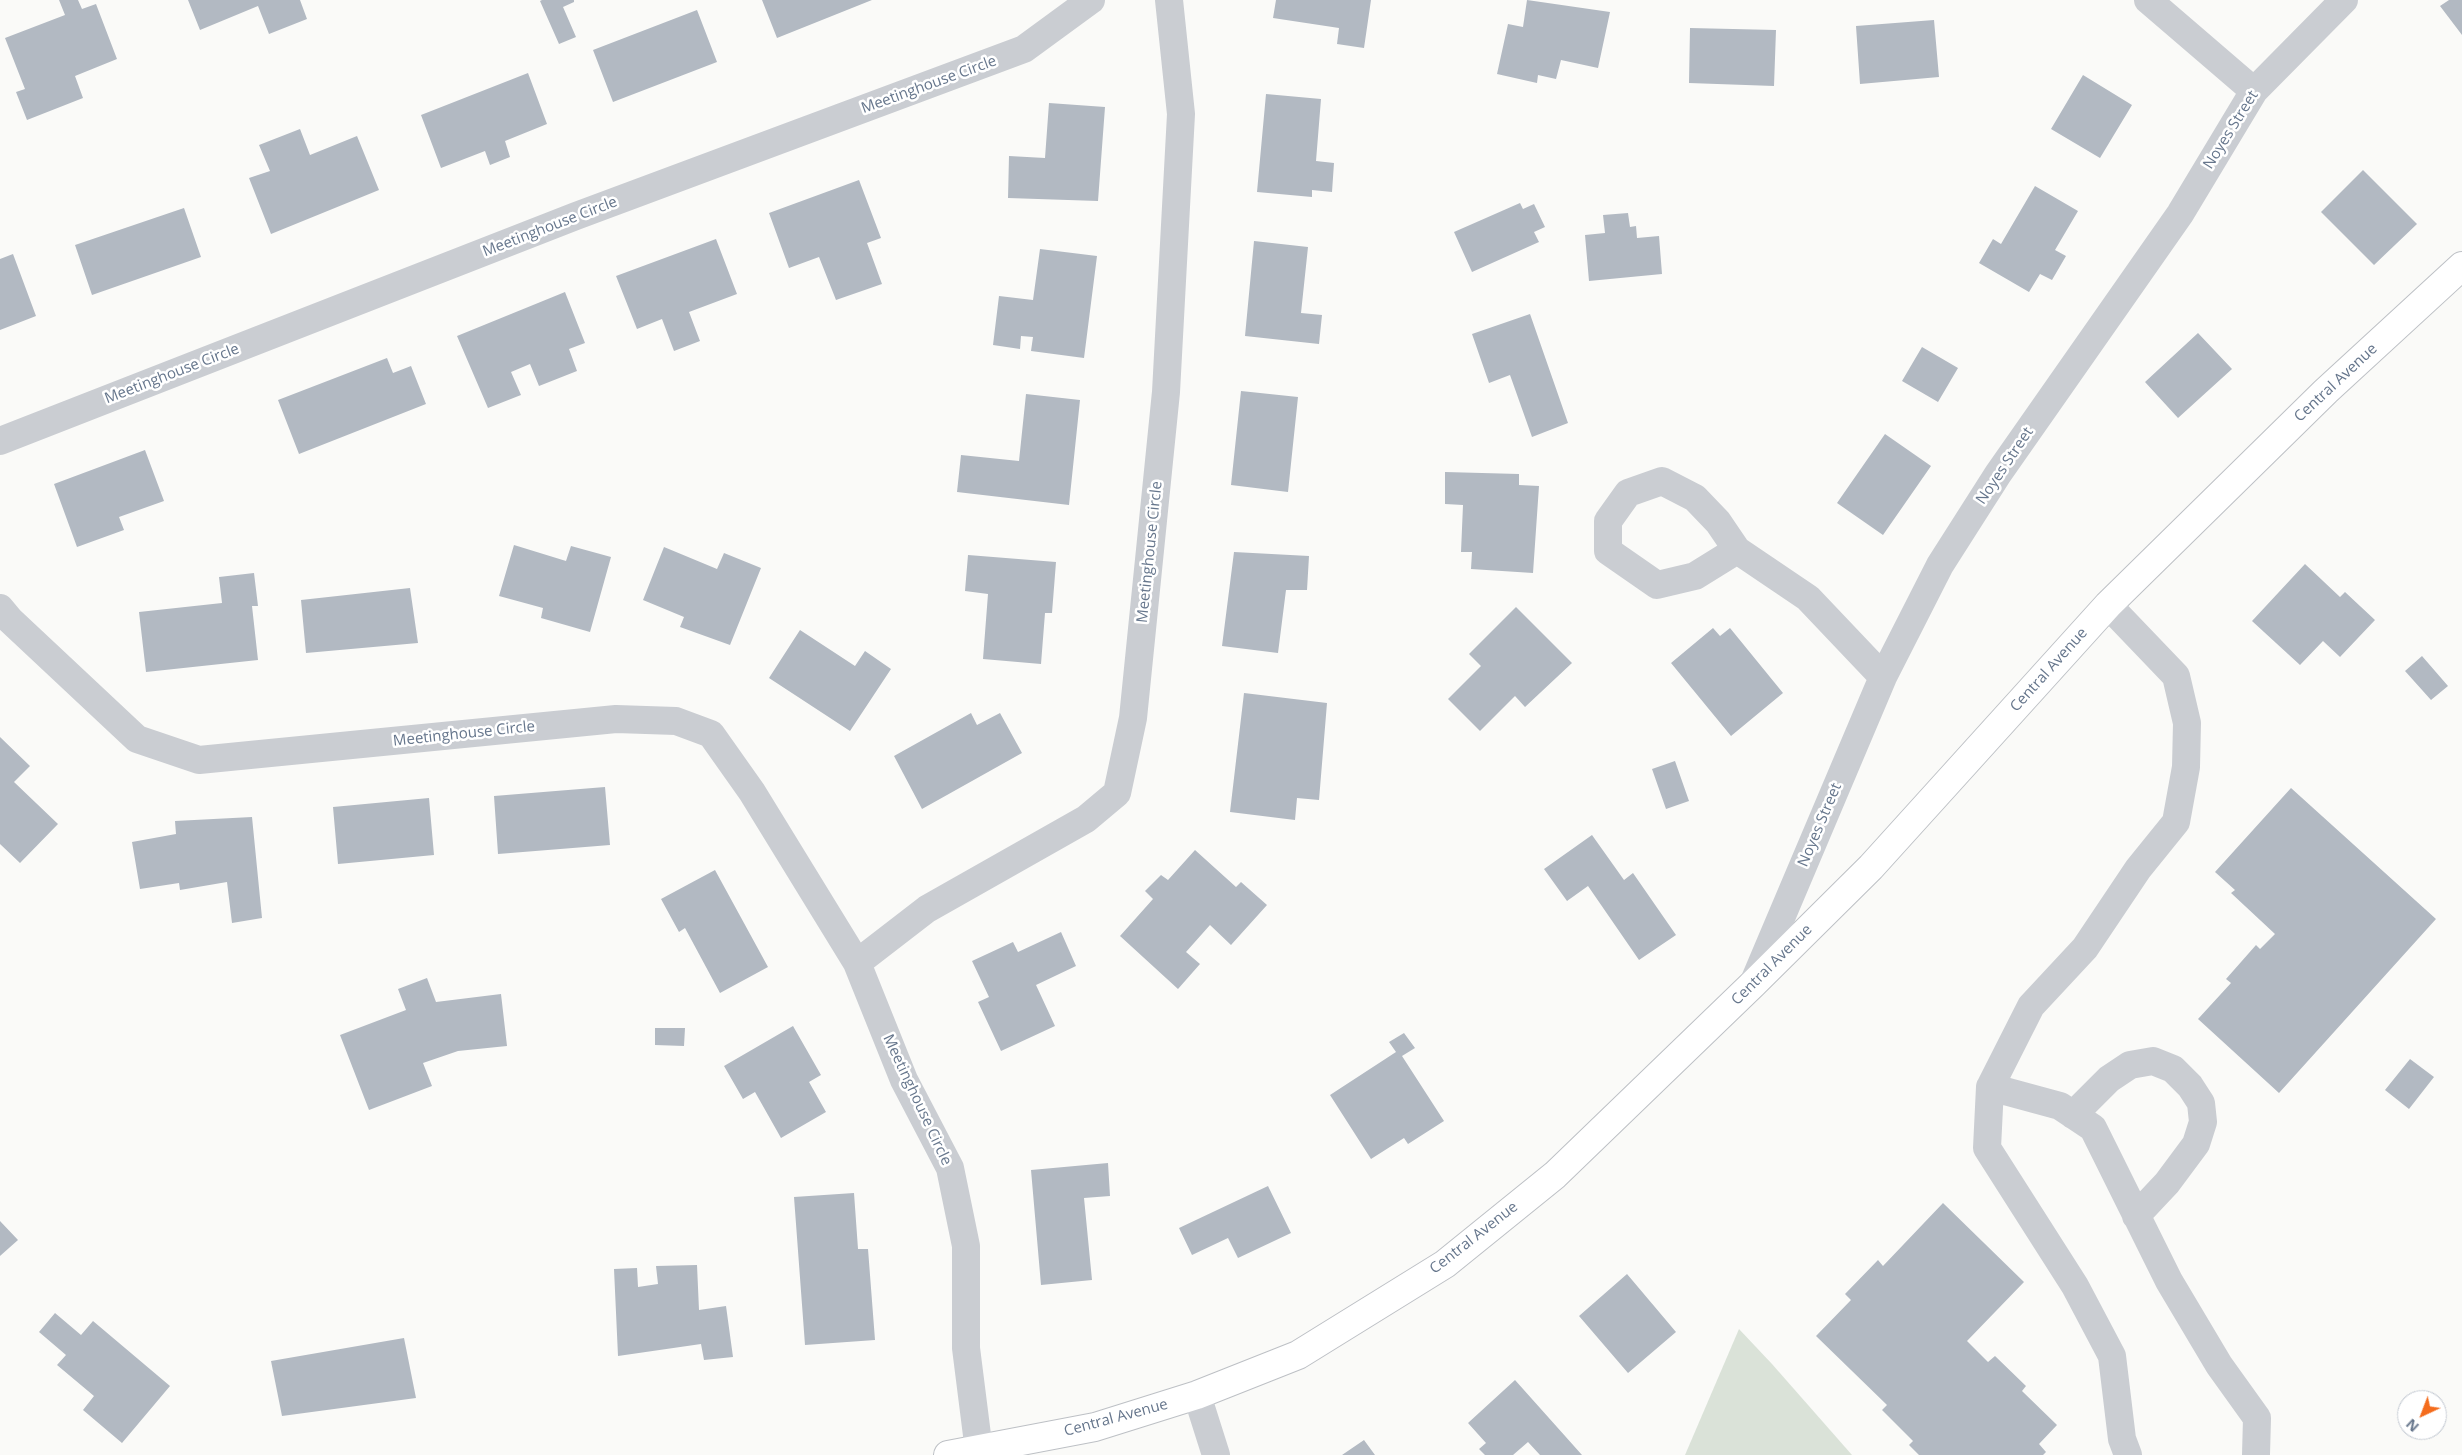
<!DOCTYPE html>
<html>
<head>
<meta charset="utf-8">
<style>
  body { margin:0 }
  #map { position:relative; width:2462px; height:1455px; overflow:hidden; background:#fafaf8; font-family:"Open Sans",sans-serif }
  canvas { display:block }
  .north { position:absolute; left:2397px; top:1390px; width:50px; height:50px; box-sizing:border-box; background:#fff; border:1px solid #c2c8d1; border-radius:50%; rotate:223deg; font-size:14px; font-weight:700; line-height:20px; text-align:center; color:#66768c }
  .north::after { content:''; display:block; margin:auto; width:18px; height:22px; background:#f46c1d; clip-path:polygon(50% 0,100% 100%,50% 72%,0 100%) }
</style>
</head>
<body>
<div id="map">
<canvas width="2462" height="1455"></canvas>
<div class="north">N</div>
</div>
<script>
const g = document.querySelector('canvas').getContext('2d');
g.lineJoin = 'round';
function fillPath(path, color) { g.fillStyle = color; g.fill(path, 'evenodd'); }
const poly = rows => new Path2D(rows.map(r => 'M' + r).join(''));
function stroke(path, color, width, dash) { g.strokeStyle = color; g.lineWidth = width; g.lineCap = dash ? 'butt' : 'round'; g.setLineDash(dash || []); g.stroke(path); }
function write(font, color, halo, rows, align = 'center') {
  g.font = font + ' "Open Sans",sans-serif'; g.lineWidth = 5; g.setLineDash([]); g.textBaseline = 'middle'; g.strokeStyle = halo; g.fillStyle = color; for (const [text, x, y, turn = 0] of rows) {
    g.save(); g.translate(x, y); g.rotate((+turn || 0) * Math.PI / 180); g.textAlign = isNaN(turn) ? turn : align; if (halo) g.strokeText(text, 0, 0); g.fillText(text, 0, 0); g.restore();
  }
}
const green = poly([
  [1739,1329,1772,1364,1852,1455,1685,1455]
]);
const building = poly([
  [59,0,78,0,82,9,96,4,117,59,75,76,83,98,27,120,16,92,25,89,5,38,65,15],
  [188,0,300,0,307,19,269,34,258,6,200,30],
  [542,0,574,0,574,2,563,7,576,37,559,44,540,1],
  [762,0,872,0,777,38],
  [1276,0,1371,0,1364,48,1337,44,1339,28,1273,18],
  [1527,0,1610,12,1598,68,1561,60,1556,79,1538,75,1537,83,1497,74,1508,24,1523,27],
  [2449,0,2462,0,2462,35,2440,6],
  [697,10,717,62,613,102,593,50],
  [1934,20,1939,77,1860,84,1856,26],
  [1690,28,1776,30,1774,86,1689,83],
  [528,73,547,124,505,141,510,157,490,165,485,151,441,168,421,115],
  [2083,75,2132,105,2100,158,2051,129],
  [1266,94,1321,99,1316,161,1334,163,1332,192,1312,190,1312,197,1257,192],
  [1049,103,1105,107,1098,201,1008,198,1009,156,1045,158],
  [300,129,310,155,357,136,379,190,271,234,249,178,270,171,259,145],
  [2363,170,2417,224,2374,265,2321,212],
  [859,180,881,238,867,243,882,284,836,300,819,257,789,268,769,213],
  [2035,186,2078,211,2055,250,2066,256,2052,280,2040,274,2029,292,1979,263,1993,239,2001,244],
  [1520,203,1523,209,1534,204,1545,227,1534,232,1539,242,1472,272,1454,232],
  [184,208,201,257,92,295,75,245],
  [1628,213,1630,227,1636,226,1637,238,1659,236,1662,274,1589,281,1585,235,1605,233,1603,215],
  [716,239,737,294,689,312,700,341,674,351,662,319,637,329,616,276],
  [1254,241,1308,247,1301,313,1322,315,1319,344,1245,336],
  [1040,249,1097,256,1084,358,1031,351,1033,337,1021,336,1020,349,993,345,999,296,1033,300],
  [13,254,36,316,0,330,0,259],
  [565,292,585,343,569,349,577,371,539,386,530,364,511,372,521,395,488,408,457,336],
  [1530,314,1568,423,1532,437,1510,375,1489,383,1472,334],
  [2198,333,2232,369,2178,418,2145,382],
  [1922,347,1958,368,1938,402,1902,381],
  [387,358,393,373,411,366,426,404,299,454,278,400],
  [1241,391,1298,397,1288,492,1231,485],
  [1026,394,1080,400,1069,505,957,492,961,455,1019,461],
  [1885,434,1931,466,1883,535,1837,503],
  [145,450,164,501,119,517,124,530,77,547,54,484],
  [1445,472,1519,474,1519,485,1539,486,1533,573,1471,569,1472,552,1461,552,1463,505,1445,504],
  [514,545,566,561,571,546,611,557,590,632,541,618,543,608,499,596],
  [664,547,717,569,724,553,761,568,730,645,680,627,684,617,643,600],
  [1234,552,1309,556,1307,590,1286,590,1278,653,1222,646],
  [968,555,1056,562,1052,613,1045,613,1041,664,983,659,988,594,965,591],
  [2305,564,2340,597,2345,592,2375,620,2340,657,2323,641,2300,665,2252,621],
  [254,573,258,606,252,606,258,660,146,672,139,612,222,603,219,577],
  [410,588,418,643,306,653,301,600],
  [1516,607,1572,663,1525,707,1515,696,1480,731,1448,699,1481,666,1469,654],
  [1713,628,1720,636,1730,628,1783,693,1731,736,1671,663],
  [800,630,855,666,865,651,891,669,850,731,769,678],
  [2422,656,2448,686,2431,700,2405,671],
  [1244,693,1327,703,1319,800,1297,798,1295,820,1230,812],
  [971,713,977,725,1000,713,1022,753,922,809,894,756],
  [0,737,30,766,14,782,58,824,20,863,0,844],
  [1675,761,1689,801,1666,809,1652,769],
  [605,787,610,845,498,854,494,796],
  [2291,788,2436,919,2279,1093,2198,1019,2231,983,2226,979,2256,945,2260,949,2275,934,2231,893,2235,890,2215,872],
  [429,798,434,855,338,864,333,807],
  [252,817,262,918,232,923,227,882,180,890,179,883,140,889,132,842,176,834,175,821],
  [1592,835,1624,880,1633,873,1676,935,1639,960,1588,886,1567,901,1544,869],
  [1195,850,1236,887,1241,882,1267,905,1231,945,1210,925,1186,952,1200,964,1178,989,1120,936,1153,899,1145,891,1161,875,1168,880],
  [715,870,768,967,720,993,685,928,679,932,661,899],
  [1061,932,1076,966,1036,985,1055,1026,1001,1051,978,1002,989,997,972,961,1013,942,1018,952],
  [427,978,436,1002,501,994,507,1046,458,1051,423,1063,432,1086,369,1110,340,1035,406,1010,398,989],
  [793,1026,821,1075,809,1082,826,1112,781,1138,755,1092,743,1099,724,1066],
  [655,1028,685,1028,684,1046,655,1045],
  [1404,1033,1415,1048,1402,1056,1444,1121,1408,1144,1404,1138,1371,1159,1330,1095,1396,1052,1389,1042],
  [2410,1059,2434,1077,2409,1109,2385,1090],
  [1108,1163,1110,1196,1084,1198,1092,1280,1041,1285,1031,1170],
  [1268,1186,1291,1233,1238,1258,1228,1238,1192,1255,1179,1228],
  [854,1193,858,1249,868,1249,875,1340,805,1345,794,1197],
  [1943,1203,2024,1282,1967,1341,1988,1362,1995,1356,2026,1386,2022,1391,2057,1425,2039,1444,2046,1452,2043,1455,1919,1455,1909,1445,1913,1441,1882,1410,1887,1405,1816,1336,1851,1300,1845,1294,1878,1260,1883,1266],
  [0,1221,18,1240,0,1256],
  [697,1265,699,1310,726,1306,733,1357,704,1360,701,1344,618,1356,614,1269,637,1268,638,1287,658,1284,656,1266],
  [1627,1274,1676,1332,1628,1373,1579,1316],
  [55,1313,81,1335,93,1321,170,1386,122,1443,83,1410,94,1396,57,1365,66,1355,39,1332],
  [404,1338,416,1398,282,1416,271,1361],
  [1515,1380,1582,1455,1540,1455,1528,1442,1513,1455,1485,1455,1479,1449,1486,1443,1468,1423],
  [1364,1440,1375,1455,1342,1455]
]);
const minor = poly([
  [2148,0,2254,91],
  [0,441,576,216,1024,49,1091,0],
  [1737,550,1718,522,1695,498,1662,481,1628,493,1608,521,1608,551,1657,585,1695,576,1737,550,1808,598,1883,677],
  [2108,605,2176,676,2187,723,2186,767,2176,822,2138,869,2085,948,2031,1006,1990,1087,1987,1148,2075,1286,2112,1356,2122,1439,2128,1455],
  [0,608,10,620,137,739,199,760,616,719,676,721,711,734,752,792,857,963],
  [1753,984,1883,677,1940,565,1998,474,2180,214,2254,91,2344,0],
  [1990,1087,2060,1106,2093,1128,2169,1281,2219,1365,2257,1418,2256,1455],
  [2073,1115,2109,1079,2130,1065,2153,1061,2173,1069,2190,1086,2201,1103,2203,1122,2196,1144,2167,1183,2136,1216],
  [1197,1395,1216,1455],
  [979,1451,966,1348,966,1246,950,1168,904,1080,857,963,927,909,1086,819,1117,793,1133,718,1166,392,1181,114,1169,0]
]);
const major = poly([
  [948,1455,1095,1427,1197,1395,1298,1355,1445,1264,1555,1175,1753,984,1871,867,2108,605,2326,391,2462,266]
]);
const streetNames = [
  ["Meetinghouse Circle",929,85,-20],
  ["Noyes Street",2231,130,-58],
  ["Meetinghouse Circle",550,227,-21],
  ["Meetinghouse Circle",172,374,-21],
  ["Central Avenue",2336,383,-43],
  ["Noyes Street",2005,466,-56],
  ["Meetinghouse Circle",1150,552,-84],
  ["Central Avenue",2049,670,-48],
  ["Meetinghouse Circle",464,734,-6],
  ["Noyes Street",1820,825,-67],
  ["Central Avenue",1772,965,-45],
  ["Meetinghouse Circle",917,1100,65],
  ["Central Avenue",1474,1238,-38],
  ["Central Avenue",1116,1418,-15]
];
fillPath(green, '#dae2d8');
fillPath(building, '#b2b9c2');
stroke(major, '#bdc0c5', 30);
stroke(minor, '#cacdd2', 28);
stroke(major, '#fff', 28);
write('15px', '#66768c', '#fff', streetNames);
</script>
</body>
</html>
